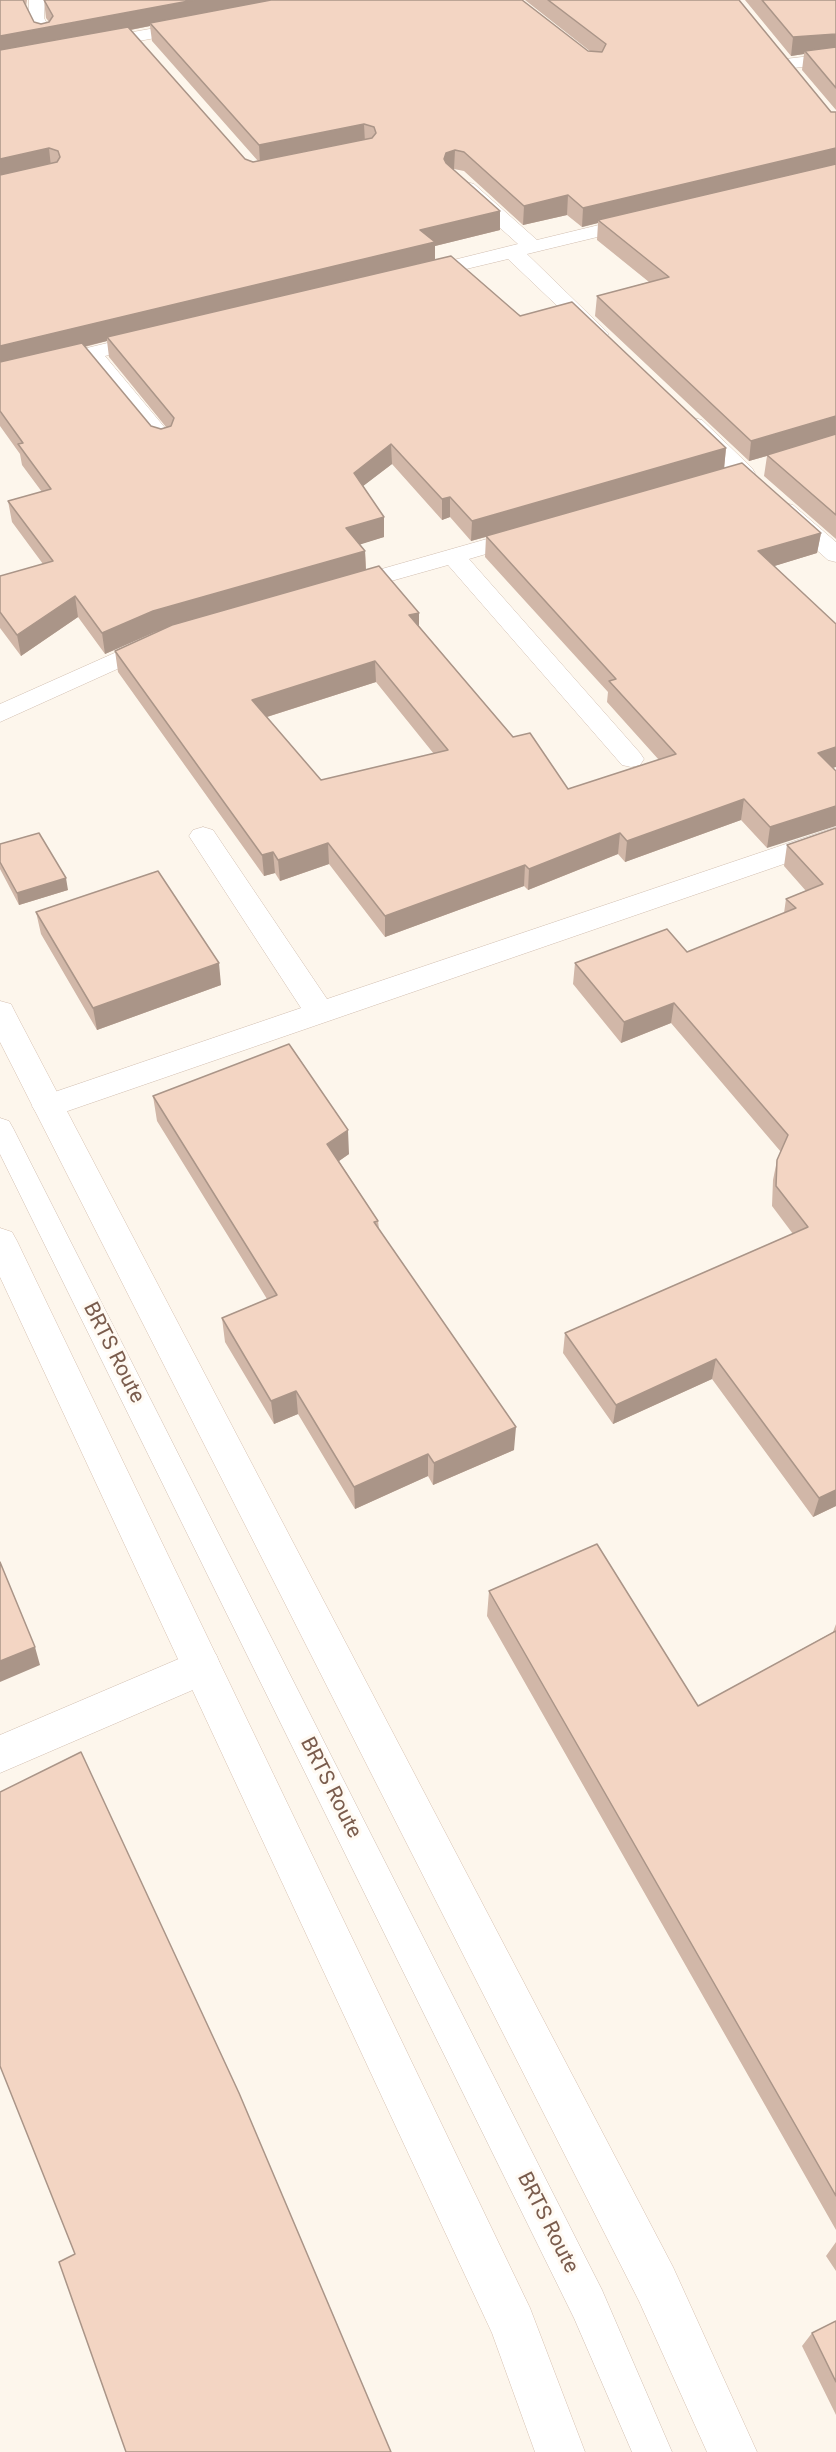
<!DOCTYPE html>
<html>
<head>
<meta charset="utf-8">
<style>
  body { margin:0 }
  canvas { display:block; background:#fdf6ec }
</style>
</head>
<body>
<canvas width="836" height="2452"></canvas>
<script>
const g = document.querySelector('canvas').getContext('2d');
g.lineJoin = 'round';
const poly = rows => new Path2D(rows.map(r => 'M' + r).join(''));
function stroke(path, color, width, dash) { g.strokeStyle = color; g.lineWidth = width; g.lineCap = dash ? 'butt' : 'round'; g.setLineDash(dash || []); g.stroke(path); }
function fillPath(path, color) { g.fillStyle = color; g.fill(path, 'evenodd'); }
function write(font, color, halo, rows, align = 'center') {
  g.font = font + ' Roboto,sans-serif'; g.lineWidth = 6; g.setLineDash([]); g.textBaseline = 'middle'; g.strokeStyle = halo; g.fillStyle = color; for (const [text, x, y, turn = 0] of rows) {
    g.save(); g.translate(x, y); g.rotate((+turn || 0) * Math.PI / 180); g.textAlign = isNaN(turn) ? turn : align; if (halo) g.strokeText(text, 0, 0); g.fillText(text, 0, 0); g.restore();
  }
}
const lane = poly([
  [0,1118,9,1121,13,1128,602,2290,672,2452,632,2452,574,2318,0,1154,0,1118]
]);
const street = poly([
  [29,0,45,0,44,18,53,35,50,39,44,40,38,39,35,35,28,18,29,0],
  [836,53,836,63,785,69,779,68,776,64,779,60,785,59,836,53],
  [467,182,474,184,537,240,640,215,647,217,650,221,647,225,527,254,605,330,609,334,605,338,598,340,591,338,508,259,416,281,409,279,406,275,409,271,518,244,460,192,457,188,460,184,467,182],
  [153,332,160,334,164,338,160,342,105,356,171,435,174,440,171,445,163,447,155,445,86,361,0,381,0,369,153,332],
  [694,418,702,420,752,468,755,473,752,478,744,480,736,478,686,430,683,425,686,420,694,418],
  [785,503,793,505,836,542,836,562,828,560,777,515,773,510,777,505,785,503],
  [529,527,537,529,541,534,537,539,469,559,640,753,644,759,640,765,631,767,622,765,448,565,345,594,336,592,333,587,336,582,529,527],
  [157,634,166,637,170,642,166,647,0,722,0,704,157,634],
  [203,827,213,830,327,999,836,827,836,846,59,1114,48,1118,37,1114,32,1106,37,1098,301,1008,189,836,193,830,203,827],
  [202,1649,216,1654,221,1667,216,1680,0,1773,0,1735,202,1649]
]);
const secondary = poly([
  [194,21,200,22,202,26,200,30,94,49,88,48,85,44,88,40,94,39,194,21],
  [0,1001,11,1004,15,1012,673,2267,757,2452,707,2452,639,2301,0,1042,0,1001],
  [0,1228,12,1232,17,1241,530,2308,585,2452,535,2452,492,2333,0,1277,0,1228]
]);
const wall = poly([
  [0,0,27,0,26,7,34,22,41,24,49,22,46,18,44,0,591,52,525,0,739,0,831,112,836,112,836,539,764,476,767,456,749,461,595,316,597,296,649,282,597,240,598,223,582,227,567,215,523,225,464,171,454,169,453,169,500,230,435,246,435,260,726,448,724,468,821,533,817,553,774,566,833,768,767,848,741,820,625,862,618,854,528,890,524,886,385,937,329,864,280,881,275,873,264,876,118,672,115,651,161,630,155,632,105,654,78,617,21,656,0,628,0,576,43,564,12,522,8,501,42,492,22,465,20,454,0,426],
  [150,26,152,41,258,161,253,162,245,159,131,30],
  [107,341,109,357,166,427,161,429,151,426,85,347],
  [392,464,442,520,450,517,471,541,486,537,485,557,608,692,607,702,659,760,568,789,513,737,419,626,366,570,365,551,360,544,384,537,363,486],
  [376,682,434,754,321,780,267,717],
  [745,0,836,0,836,110,802,70,804,54,791,56],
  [836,828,836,1506,813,1517,712,1379,613,1424,563,1353,565,1333,793,1234,772,1206,773,1180,777,1160,781,1152,671,1023,621,1043,573,984,575,963,687,952,784,913,786,899,806,891,784,866,787,845],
  [0,844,68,890,19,905,0,869],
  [36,912,221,985,97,1030,41,934],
  [153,1096,349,1154,339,1161,378,1221,379,1229,514,1450,433,1485,428,1476,355,1509,298,1414,274,1424,225,1342,222,1318,267,1299,157,1121],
  [489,1591,698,1706,833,1632,836,1624,836,2230,487,1616],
  [836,2242,836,2271,826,2256],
  [836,2321,836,2415,802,2346,812,2333]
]);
const shadedWall = poly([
  [194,0,290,0,150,23,150,26,0,55,0,36],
  [836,34,836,51,805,51,804,54,791,56,793,37],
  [364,124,365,143,260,164,259,145],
  [49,148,51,167,0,179,0,159],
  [836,148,836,167,598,220,598,223,582,227,583,208],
  [455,150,454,169,446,172,444,159,446,153],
  [568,195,567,215,523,225,524,206],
  [500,211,500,230,435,246,435,262,107,337,107,341,0,367,0,346,420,230],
  [836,416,836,436,749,461,751,441],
  [391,444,392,464,354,493,354,473],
  [726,448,724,469,471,541,472,521],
  [450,497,450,517,442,520,442,499],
  [384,517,384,537,346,549,346,528],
  [821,533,817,553,755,572,758,551],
  [365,551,366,572,155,632,105,654,102,633,153,611],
  [75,596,78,617,21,656,17,635],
  [419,613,419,633,409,615],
  [375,661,376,682,254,721,252,700],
  [836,747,836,767,814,774,818,753],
  [744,799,741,820,625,862,627,841],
  [836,806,836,826,767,848,770,827],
  [620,833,618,854,528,890,529,869],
  [328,843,329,864,280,881,278,860],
  [273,852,275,873,264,876,262,855],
  [525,865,524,886,385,937,385,916],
  [66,878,68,890,19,905,17,893],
  [219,963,221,985,97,1030,93,1008],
  [674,1003,671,1023,621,1043,624,1022],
  [348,1130,349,1154,329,1168,327,1144],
  [716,1359,712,1379,613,1424,616,1405],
  [296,1391,298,1414,274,1424,271,1401],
  [516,1427,514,1450,433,1485,434,1463],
  [428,1454,428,1476,355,1509,354,1487],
  [836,1490,836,1506,813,1517,819,1498],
  [35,1647,40,1665,0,1682,0,1661]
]);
const building = poly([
  [0,0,23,0,34,22,41,24,49,22,53,16,44,0,194,0,0,36,0,0],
  [271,0,522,0,588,51,602,52,606,44,548,0,739,0,831,112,836,112,836,148,583,208,568,195,524,206,464,152,455,150,446,153,444,159,446,163,500,211,420,230,435,242,0,346,0,175,57,162,60,157,58,151,49,148,0,159,0,50,128,27,245,159,253,162,372,138,376,133,374,127,364,124,259,145,150,23,271,0],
  [762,0,836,0,836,34,793,37,762,0],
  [836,47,836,88,805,51,836,47],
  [836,164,836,416,751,441,597,296,669,277,598,220,836,164],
  [451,256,520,316,572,302,726,448,472,521,450,497,442,499,391,444,354,473,384,517,346,528,365,551,153,611,102,633,75,596,17,635,0,612,0,576,53,561,8,501,51,489,18,444,23,443,0,411,0,362,82,343,151,426,161,429,171,426,174,418,107,337,451,256],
  [836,434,836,515,767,455,836,434],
  [742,463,821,533,758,551,836,624,836,747,818,753,836,771,836,806,770,827,744,799,627,841,620,833,529,869,525,865,385,916,328,843,278,860,273,852,262,855,115,651,172,625,379,566,419,613,409,615,513,737,530,733,568,789,676,754,609,681,616,679,486,536,742,463],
  [375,661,448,750,321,780,252,700,375,661],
  [836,828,836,1490,819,1498,716,1359,616,1405,565,1333,808,1227,776,1186,777,1160,788,1135,674,1003,624,1022,575,963,667,929,687,952,796,908,786,899,823,884,787,845,836,828],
  [39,833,66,878,17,893,0,862,0,844,39,833],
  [158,871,219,963,93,1008,36,912,158,871],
  [289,1044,348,1130,327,1144,378,1221,374,1222,516,1427,434,1463,428,1454,354,1487,296,1391,271,1401,222,1318,277,1295,153,1096,289,1044],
  [597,1544,698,1706,836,1631,836,2196,489,1591,597,1544],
  [0,1562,35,1647,0,1661,0,1562],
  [81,1752,239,2093,391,2452,126,2452,59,2262,75,2254,0,2066,0,1792,81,1752],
  [836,2321,836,2382,812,2333,836,2321]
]);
const nearStreetnames = [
  ["BRTS Route",113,1353,63],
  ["BRTS Route",330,1788,63],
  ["BRTS Route",547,2223,63]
];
stroke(lane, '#d1beb0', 1);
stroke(street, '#d1beb0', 1);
stroke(secondary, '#d6c0b0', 1);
fillPath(lane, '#fff');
fillPath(street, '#fff');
fillPath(secondary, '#fff');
fillPath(wall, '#d1b7a8');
fillPath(shadedWall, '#aa9588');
fillPath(building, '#f3d5c3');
stroke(building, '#aa9588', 1.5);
write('21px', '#7a5c4d', '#fffaf3', nearStreetnames);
</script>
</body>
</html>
